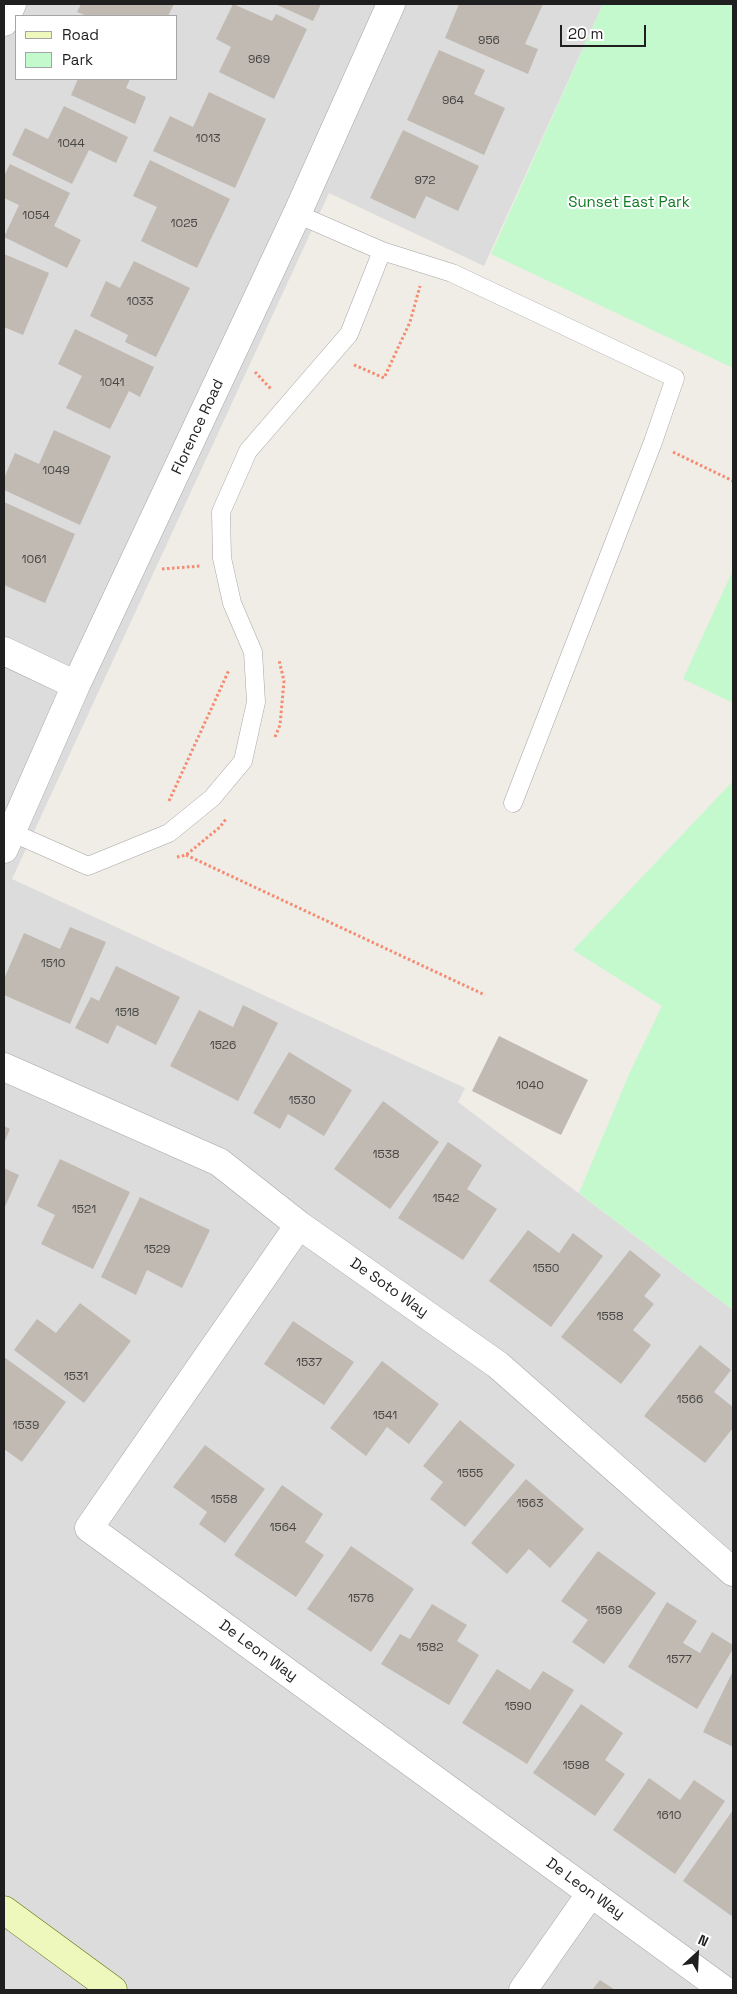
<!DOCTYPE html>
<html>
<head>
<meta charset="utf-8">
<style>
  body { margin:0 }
  #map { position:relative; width:737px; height:1994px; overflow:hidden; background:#f0ede6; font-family:"Space Grotesk",sans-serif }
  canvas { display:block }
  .frame { position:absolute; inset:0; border:5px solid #1f1f1f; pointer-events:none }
  .legend { position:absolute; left:15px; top:15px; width:162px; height:65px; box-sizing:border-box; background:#fff; border:1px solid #a5a5a5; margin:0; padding:6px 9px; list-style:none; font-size:15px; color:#1f1f1f }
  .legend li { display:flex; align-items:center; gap:10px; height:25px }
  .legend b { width:25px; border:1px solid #a5a5a5 }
  .north { position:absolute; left:672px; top:1929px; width:50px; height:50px; -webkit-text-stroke:4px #fff; paint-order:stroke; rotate:25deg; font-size:14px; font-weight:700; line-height:20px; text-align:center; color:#1f1f1f }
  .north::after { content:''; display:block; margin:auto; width:18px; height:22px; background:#1f1f1f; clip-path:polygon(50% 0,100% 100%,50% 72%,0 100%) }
  .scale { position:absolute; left:560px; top:25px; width:86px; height:22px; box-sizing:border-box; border:2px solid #1f1f1f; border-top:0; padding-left:6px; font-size:15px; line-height:18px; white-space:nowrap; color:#1f1f1f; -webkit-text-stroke:4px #fff; paint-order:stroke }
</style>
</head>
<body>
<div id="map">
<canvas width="737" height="1994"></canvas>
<div class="frame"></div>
<ul class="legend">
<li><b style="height:6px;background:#eff8bc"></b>Road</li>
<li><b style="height:14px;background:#c4f8cd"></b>Park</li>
</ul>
<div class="north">N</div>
<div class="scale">20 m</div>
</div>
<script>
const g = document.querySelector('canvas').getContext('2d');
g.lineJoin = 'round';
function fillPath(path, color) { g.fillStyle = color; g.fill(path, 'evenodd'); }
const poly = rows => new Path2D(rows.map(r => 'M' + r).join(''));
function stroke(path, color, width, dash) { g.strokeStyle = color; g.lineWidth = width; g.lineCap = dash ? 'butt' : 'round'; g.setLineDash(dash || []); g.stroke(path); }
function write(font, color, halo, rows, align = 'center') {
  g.font = font + ' "Space Grotesk",sans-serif'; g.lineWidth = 4; g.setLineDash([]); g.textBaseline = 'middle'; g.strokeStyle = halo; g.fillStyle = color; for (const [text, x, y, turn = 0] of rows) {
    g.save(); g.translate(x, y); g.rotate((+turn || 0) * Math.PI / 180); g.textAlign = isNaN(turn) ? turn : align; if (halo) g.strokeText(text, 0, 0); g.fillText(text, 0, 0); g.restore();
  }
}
const residential = poly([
  [4,4,603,4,484,266,329,193,12,879,465,1088,458,1102,733,1310,733,1990,4,1990],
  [16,16,176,16,176,79,16,79]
]);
const park = poly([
  [603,4,733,4,733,368,491,254],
  [733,570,733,703,683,679],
  [733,781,733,1310,579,1193,630,1072,662,1006,573,950]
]);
const building = poly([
  [81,4,174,4,168,16,87,16,77,12],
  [233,4,272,21,276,14,307,29,274,99,219,72,231,47,216,39],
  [275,4,321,4,313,21],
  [459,4,543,4,525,44,538,49,528,74,445,38],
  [439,50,485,70,474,94,505,108,484,155,407,120],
  [78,79,130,79,126,88,146,97,135,124,71,95],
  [209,92,266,119,235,188,153,151,170,116,193,127],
  [64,106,128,137,116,163,89,150,72,184,12,155,25,128,48,139],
  [403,130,479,166,458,211,426,196,415,219,370,198],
  [150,160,230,199,197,268,141,241,157,207,133,196],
  [10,164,70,193,54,226,81,240,67,268,4,237,19,205,4,198,4,176],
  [4,254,49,273,23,335,4,327],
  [134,261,190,288,156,357,125,342,128,335,90,316,106,281,120,288],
  [75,329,154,367,140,397,129,391,110,429,66,408,82,376,58,364],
  [54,430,111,456,80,525,4,490,4,478,15,453,39,464],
  [4,502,75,534,45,603,4,585],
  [70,927,106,942,70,1024,4,995,4,979,24,933,60,949],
  [116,966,180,997,156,1045,117,1025,108,1044,75,1028,91,997,99,1001],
  [243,1005,278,1023,238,1101,170,1066,199,1010,233,1027],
  [499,1036,588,1080,561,1135,472,1091],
  [289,1052,352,1090,324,1136,288,1114,280,1129,253,1113],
  [383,1101,439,1142,390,1209,334,1169],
  [4,1126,10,1129,4,1143],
  [448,1142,482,1165,467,1189,497,1209,463,1260,398,1218],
  [60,1159,130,1192,93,1269,41,1244,55,1215,37,1206],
  [4,1168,19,1175,4,1209],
  [140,1197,210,1230,182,1288,147,1270,136,1295,101,1277],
  [528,1230,559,1253,573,1233,603,1256,551,1327,489,1281],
  [630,1250,661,1275,644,1296,654,1304,633,1330,651,1345,621,1384,561,1337],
  [80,1303,131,1341,84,1403,14,1350,37,1319,56,1333],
  [293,1321,354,1362,324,1405,264,1364],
  [700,1345,731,1370,714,1392,733,1407,733,1428,705,1463,644,1416],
  [4,1357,66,1402,22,1462,4,1449],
  [382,1361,439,1404,409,1444,387,1427,366,1456,330,1428],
  [460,1420,515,1465,465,1527,430,1499,443,1482,423,1466],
  [205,1445,265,1489,225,1543,199,1524,207,1512,173,1487],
  [526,1479,584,1529,550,1568,529,1549,507,1574,471,1543],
  [282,1485,323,1514,305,1542,324,1555,296,1597,234,1555],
  [351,1546,414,1589,371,1652,307,1609],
  [598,1551,656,1593,604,1664,572,1642,588,1620,561,1601],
  [667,1602,697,1621,683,1643,700,1653,712,1632,733,1645,733,1649,697,1709,628,1667],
  [432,1604,467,1625,457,1641,479,1655,449,1705,381,1664,400,1634,410,1639],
  [497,1669,530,1690,543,1671,574,1690,527,1764,462,1723],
  [733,1671,733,1747,703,1732],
  [581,1704,623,1733,605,1760,625,1774,595,1816,533,1773],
  [649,1778,680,1800,694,1780,725,1801,675,1874,613,1830],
  [733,1810,733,1917,683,1881],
  [600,1980,615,1990,592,1990]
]);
const path = poly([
  [354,365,384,378,410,322,420,286],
  [255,372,271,389],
  [673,452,733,481],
  [162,569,200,566],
  [275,737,280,725,284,681,279,660],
  [169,801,229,670],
  [186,855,485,995],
  [177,857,186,855,220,827,226,819]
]);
const lane = poly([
  [297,214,382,251,452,273,675,378,653,442,513,803],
  [11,832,88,866,169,833,212,798,243,761,256,702,253,652,232,603,222,558,221,512,248,451,349,334,382,251]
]);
const street = poly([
  [4,22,12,4],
  [4,651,76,685],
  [4,849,76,685,297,214,391,4],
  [4,1067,219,1162,299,1225,498,1365,733,1572],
  [299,1225,89,1528,724,1990],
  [523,1990,591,1893]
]);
const secondary = poly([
  [4,1910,113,1990]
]);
const numberNames = [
  ["956",489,41],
  ["969",259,60],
  ["964",453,101],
  ["1013",208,139],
  ["1044",71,144],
  ["972",425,181],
  ["1054",36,216],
  ["1025",184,224],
  ["1033",140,302],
  ["1041",112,383],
  ["1049",56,471],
  ["1061",34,560],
  ["1510",53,964],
  ["1518",127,1013],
  ["1526",223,1046],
  ["1040",530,1086],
  ["1530",302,1101],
  ["1538",386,1155],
  ["1542",446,1199],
  ["1521",84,1210],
  ["1529",157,1250],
  ["1550",546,1269],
  ["1558",610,1317],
  ["1537",309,1363],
  ["1531",76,1377],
  ["1566",690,1400],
  ["1541",385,1416],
  ["1539",26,1426],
  ["1555",470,1474],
  ["1558",224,1500],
  ["1563",530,1504],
  ["1564",283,1528],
  ["1576",361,1599],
  ["1569",609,1611],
  ["1582",430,1648],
  ["1577",679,1660],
  ["1590",518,1707],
  ["1598",576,1766],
  ["1610",669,1816]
];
const parkNames = [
  ["Sunset East Park",629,203]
];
const streetNames = [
  ["Florence Road",198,427,-65],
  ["De Soto Way",389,1288,35],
  ["De Leon Way",258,1651,36],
  ["De Leon Way",585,1889,36]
];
fillPath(residential, '#dddcdc');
fillPath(park, '#c4f8cd');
fillPath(building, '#c0bab2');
stroke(lane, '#a6a6a6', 19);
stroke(street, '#a6a6a6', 29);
stroke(secondary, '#5e7408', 29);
stroke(path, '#f58b71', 3, [2.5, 2.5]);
stroke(lane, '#fff', 18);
stroke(street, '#fff', 28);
stroke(secondary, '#eff8bc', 28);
write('12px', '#474644', null, numberNames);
write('15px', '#0f7b22', '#fff', parkNames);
write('15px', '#1f1f1f', '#fff', streetNames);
</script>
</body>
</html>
